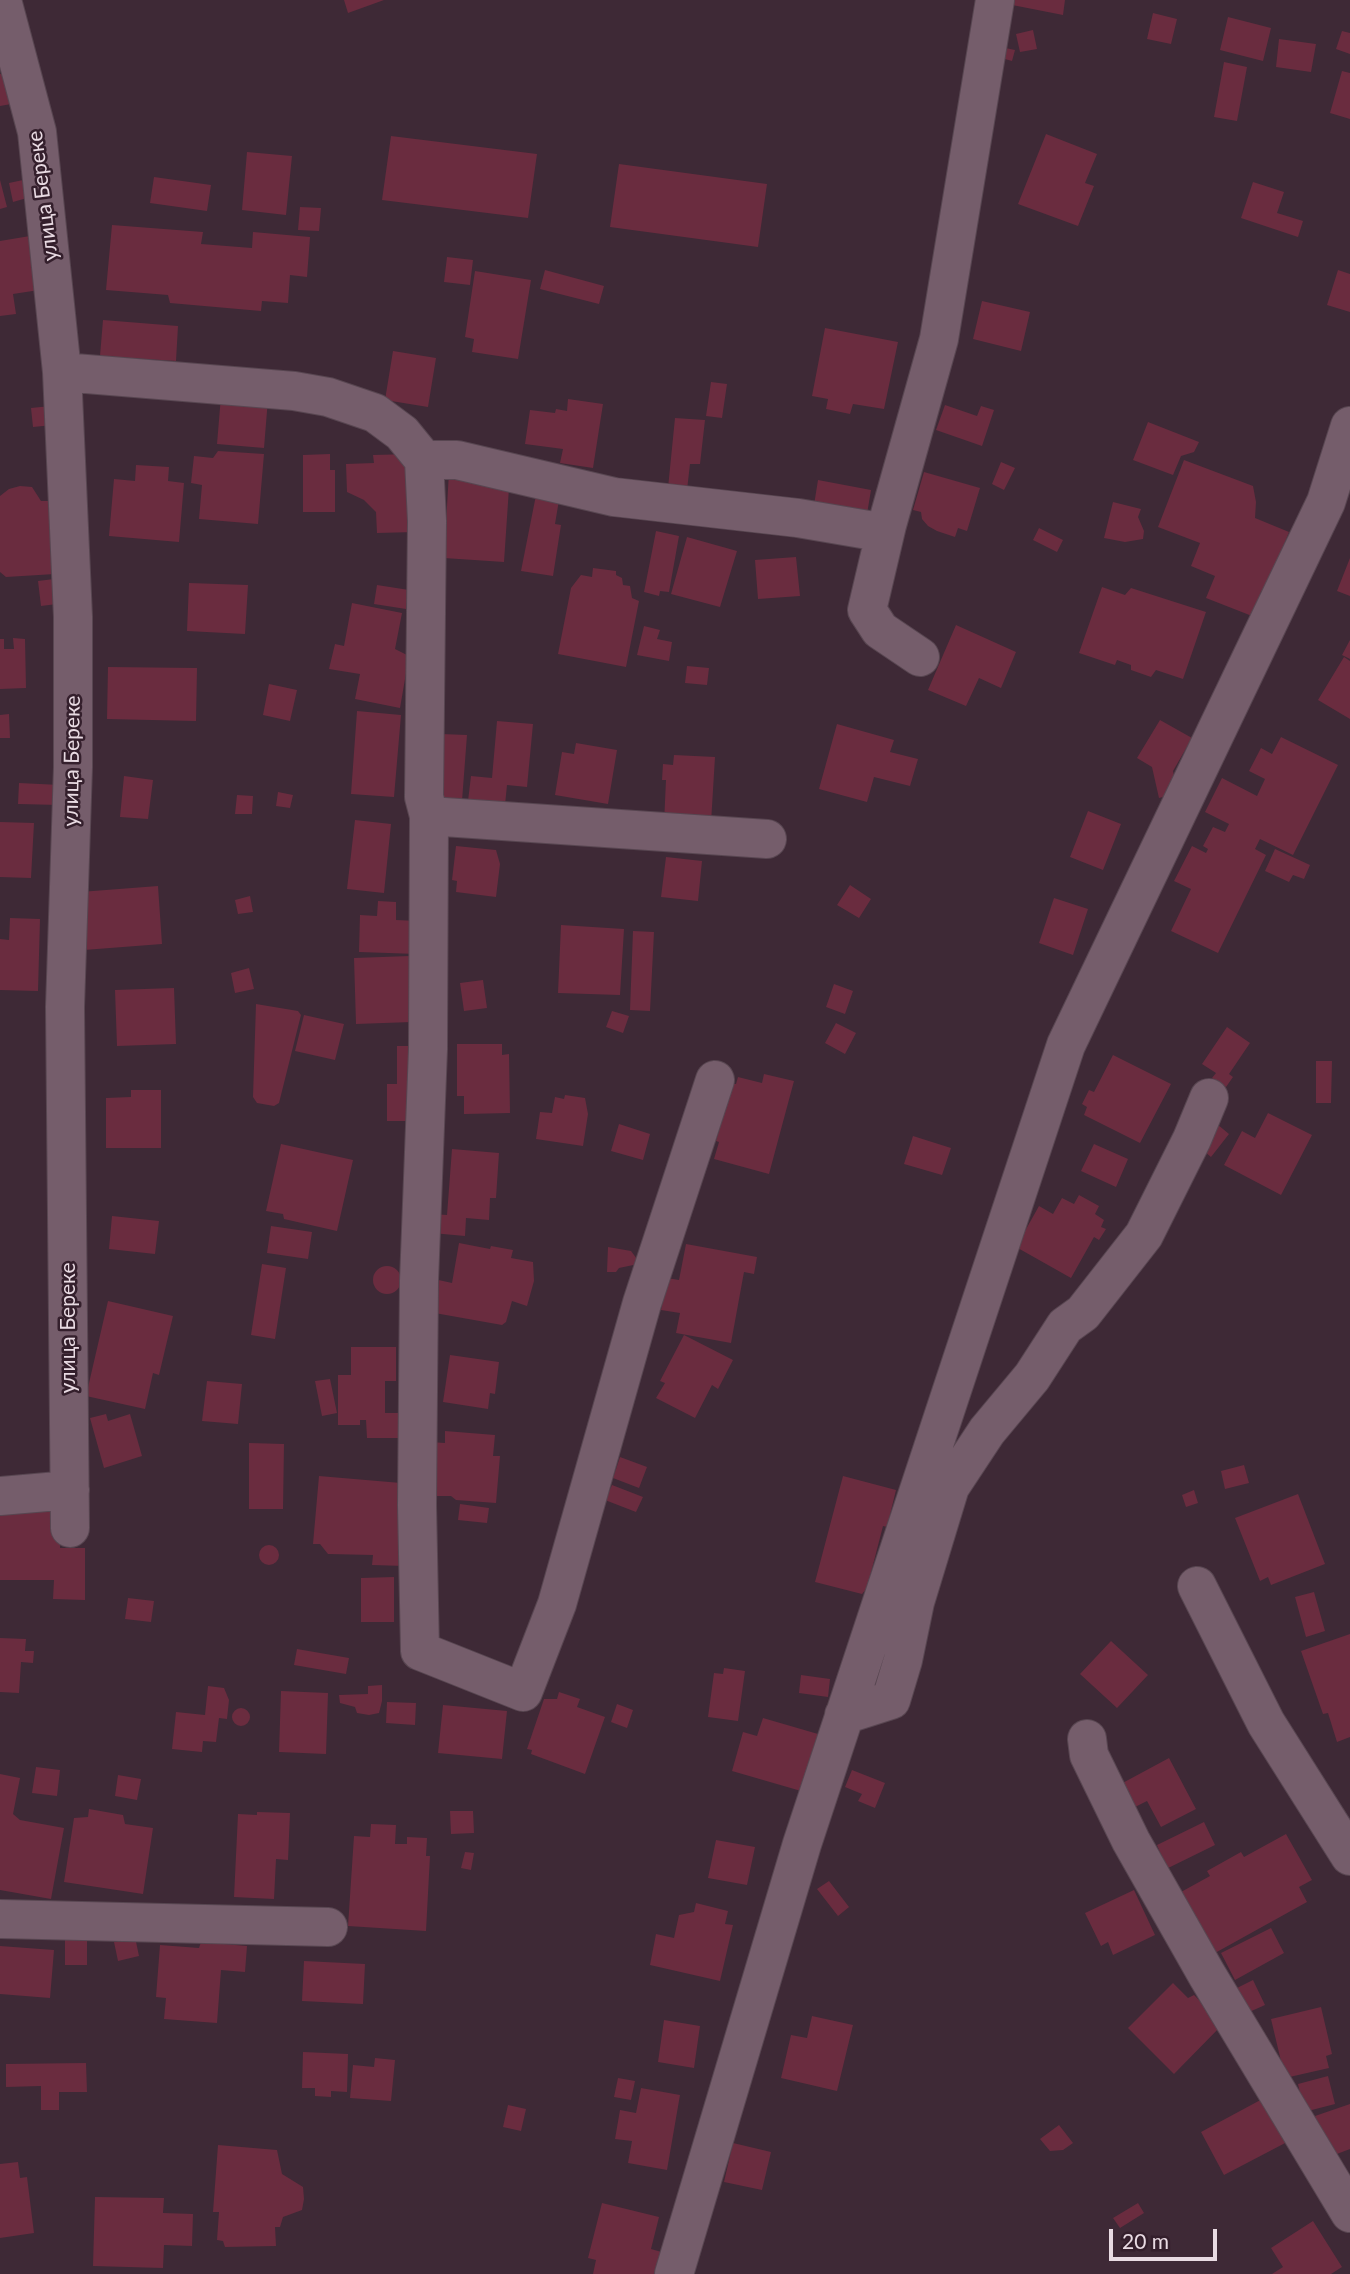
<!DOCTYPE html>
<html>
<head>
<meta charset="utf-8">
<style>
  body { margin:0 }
  #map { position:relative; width:1350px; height:2274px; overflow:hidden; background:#3e2936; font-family:Lato,sans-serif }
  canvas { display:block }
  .scale { position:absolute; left:1109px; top:2229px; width:108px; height:32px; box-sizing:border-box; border:4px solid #e9dbe3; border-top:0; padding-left:9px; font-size:21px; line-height:24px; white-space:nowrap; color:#e9dbe3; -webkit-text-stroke:5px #341f2c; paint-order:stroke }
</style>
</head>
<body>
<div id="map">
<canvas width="1350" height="2274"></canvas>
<div class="scale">20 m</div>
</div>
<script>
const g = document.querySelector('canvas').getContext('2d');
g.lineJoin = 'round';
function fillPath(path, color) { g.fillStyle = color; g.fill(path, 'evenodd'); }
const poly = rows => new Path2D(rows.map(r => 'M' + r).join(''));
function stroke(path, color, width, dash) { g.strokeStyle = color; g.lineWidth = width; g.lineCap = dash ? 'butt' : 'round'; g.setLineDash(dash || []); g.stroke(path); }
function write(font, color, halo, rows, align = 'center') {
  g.font = font + ' Lato,sans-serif'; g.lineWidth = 5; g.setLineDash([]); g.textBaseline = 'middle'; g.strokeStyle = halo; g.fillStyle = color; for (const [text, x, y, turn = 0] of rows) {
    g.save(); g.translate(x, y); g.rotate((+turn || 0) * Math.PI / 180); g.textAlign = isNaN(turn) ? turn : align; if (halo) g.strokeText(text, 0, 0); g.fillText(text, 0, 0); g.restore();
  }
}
const building = poly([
  [344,0,384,0,348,13],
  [1002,0,1065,0,1063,15,1002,3],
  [1153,13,1177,19,1171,44,1147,39],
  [1228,17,1271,28,1263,61,1220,50],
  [1033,30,1037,49,1020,52,1016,34],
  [1342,31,1350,33,1350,54,1336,49],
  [1279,39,1316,44,1311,72,1276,67],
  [996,46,1015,50,1012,61,994,56],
  [1224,62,1247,67,1237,121,1214,117],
  [1342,71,1350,73,1350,119,1330,113],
  [12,72,17,103,0,106,0,74],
  [1046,134,1097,154,1085,183,1094,186,1078,226,1018,204],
  [391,136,537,154,528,218,382,200],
  [247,152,292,156,286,215,242,210],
  [619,164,767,184,758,247,610,227],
  [154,177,211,185,207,211,150,203],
  [0,180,7,207,0,209],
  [23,180,27,198,13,202,9,183],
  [1253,182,1284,192,1277,213,1303,221,1298,237,1241,218],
  [300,207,321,208,319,231,298,230],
  [112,225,203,232,201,244,252,248,253,232,310,237,307,277,290,275,288,303,262,301,261,311,170,303,168,295,106,290],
  [30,236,39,290,13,294,16,314,0,316,0,241],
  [447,257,473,260,470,285,444,282],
  [545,270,604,286,599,304,540,289],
  [1338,270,1350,274,1350,312,1327,305],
  [475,271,531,280,518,359,472,352,474,339,465,337],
  [982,301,1030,312,1021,351,973,339],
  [103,320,178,326,176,361,100,356],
  [825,328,898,342,884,409,853,404,850,414,826,409,828,399,812,396],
  [393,351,436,358,428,407,385,400],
  [711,382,727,384,722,418,706,416],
  [221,396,268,399,264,448,217,444],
  [568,399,603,404,593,468,560,463,563,449,525,444,530,410,555,413,556,409,567,411],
  [945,405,977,416,981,406,994,410,982,446,936,430],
  [51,406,53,425,33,427,31,408],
  [675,418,705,420,700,464,690,464,687,490,668,488],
  [1148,422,1199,442,1194,452,1181,456,1173,475,1133,460],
  [218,451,264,454,258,524,199,519,202,485,191,483,194,456,213,458],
  [330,454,330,470,335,470,335,512,303,512,303,455],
  [412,454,415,532,377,533,376,512,364,500,347,492,346,464,374,463,373,455],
  [1184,460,1253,486,1256,502,1255,518,1289,532,1266,590,1261,592,1252,616,1206,598,1215,576,1191,566,1200,543,1158,527],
  [1001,462,1015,468,1004,490,992,484],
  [136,465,169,467,168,481,184,483,179,542,109,536,114,479,135,481],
  [449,472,509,488,504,562,444,558],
  [924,472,980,488,967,531,958,528,955,537,937,531,928,526,922,519,921,512,913,510],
  [818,480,871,490,867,514,814,505],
  [20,486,32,487,41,501,51,501,55,574,6,577,0,572,0,496,9,489],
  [537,490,560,494,555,524,561,525,553,576,521,571],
  [1113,502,1141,509,1138,517,1144,531,1143,539,1125,542,1104,538],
  [1039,528,1063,540,1057,552,1033,540],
  [656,531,679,536,669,592,660,591,659,596,644,592],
  [687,537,737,551,720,607,671,594],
  [796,557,800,596,758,599,755,560],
  [1350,558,1350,596,1337,591],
  [593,568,616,571,616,575,622,578,623,585,630,586,632,598,639,601,626,667,558,654,571,588,581,575,592,577],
  [62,578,65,603,41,606,38,581],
  [189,583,248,585,245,634,187,631],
  [377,585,409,590,406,609,374,604],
  [1102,587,1125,595,1131,588,1206,612,1183,679,1156,670,1151,677,1131,670,1131,665,1117,660,1115,665,1079,653],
  [352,603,402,613,395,649,409,656,400,708,355,699,360,674,329,669,335,644,344,646],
  [956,625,1016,652,1001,688,979,678,966,706,928,690],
  [644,626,660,630,657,639,672,642,669,661,637,655],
  [13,638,25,639,26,688,0,689,0,639,4,639,4,649,14,649],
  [1350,640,1350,659,1342,655],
  [1344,657,1350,661,1350,719,1318,700],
  [687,666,709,668,707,685,685,683],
  [108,667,197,668,196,721,107,719],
  [269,684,297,690,290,721,263,715],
  [357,711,401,715,394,797,351,794],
  [9,714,10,738,0,738,0,715],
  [1160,720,1192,738,1173,771,1178,793,1159,798,1152,767,1137,758],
  [497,721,533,724,527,787,507,785,505,805,468,801,471,776,492,778],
  [837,724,894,740,890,752,918,759,910,786,874,777,867,802,819,789],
  [441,734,467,735,462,801,436,800],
  [1281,737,1338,765,1293,855,1260,839,1255,849,1266,855,1218,953,1171,931,1191,889,1174,881,1192,846,1206,853,1208,849,1203,846,1213,827,1225,832,1229,824,1205,812,1222,778,1257,796,1265,779,1249,771,1261,748,1272,754],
  [576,743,617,750,608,804,555,795,562,752,574,754],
  [674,755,715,757,711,823,664,823,666,780,662,780,663,764,673,765],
  [124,776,153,780,148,819,120,817],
  [19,783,60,785,60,805,18,804],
  [278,792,293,795,290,808,276,806],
  [237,795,253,796,252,814,235,814],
  [1088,811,1121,824,1103,870,1070,857],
  [355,820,391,824,384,893,347,889],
  [0,822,34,823,31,878,0,877],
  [456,846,496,850,500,864,496,897,456,892,457,881,452,880],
  [1275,849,1310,865,1304,879,1293,875,1289,882,1265,871],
  [666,857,702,861,698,901,661,897],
  [850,885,871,899,859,918,837,905],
  [158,886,162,944,84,950,80,892],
  [250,896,253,912,238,914,235,900],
  [1054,898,1088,909,1073,955,1039,943],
  [378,901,396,902,396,920,418,921,417,954,359,952,360,915,377,916],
  [10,918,40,919,38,991,0,990,0,939,9,940],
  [561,925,624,929,620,995,558,993],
  [633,931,654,932,650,1011,630,1010],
  [410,956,412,1022,356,1024,354,958],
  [249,968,254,989,235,993,231,973],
  [483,980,487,1008,464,1011,460,983],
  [834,984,853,991,845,1014,826,1007],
  [174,988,176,1044,117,1046,115,990],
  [256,1004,298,1011,301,1015,279,1103,274,1106,257,1103,253,1097],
  [612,1011,629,1016,623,1033,606,1027],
  [304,1015,344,1024,335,1060,295,1051],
  [836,1023,856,1033,845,1054,825,1043],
  [1227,1027,1250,1043,1229,1074,1233,1077,1226,1087,1212,1078,1216,1073,1202,1064],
  [457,1044,502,1044,502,1055,509,1054,510,1113,464,1114,464,1096,457,1096],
  [397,1046,413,1046,414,1121,387,1121,387,1084,397,1084],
  [1113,1055,1171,1084,1140,1143,1084,1115,1087,1107,1082,1104,1089,1090,1094,1092],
  [1316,1061,1332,1061,1331,1103,1316,1103],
  [764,1074,794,1081,769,1174,714,1159,719,1142,716,1141,732,1084,736,1084,738,1077,762,1083],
  [131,1090,161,1090,161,1148,106,1148,106,1098,131,1097],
  [565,1095,585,1098,588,1114,583,1146,536,1139,540,1112,552,1113,555,1097,564,1099],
  [1268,1113,1312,1135,1281,1195,1224,1165,1242,1131,1255,1138],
  [619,1124,650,1134,643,1160,611,1151],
  [1217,1124,1229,1134,1211,1157,1198,1146],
  [913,1136,951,1148,942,1175,904,1164],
  [281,1144,353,1160,337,1231,284,1219,283,1214,266,1211],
  [1094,1144,1128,1159,1116,1187,1081,1171],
  [452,1149,499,1153,496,1198,490,1198,489,1220,466,1218,465,1236,432,1233,433,1214,447,1215],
  [1079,1195,1099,1206,1095,1214,1104,1220,1101,1227,1106,1229,1099,1240,1094,1237,1071,1278,1016,1247,1039,1206,1053,1214,1062,1198,1074,1204],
  [112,1216,159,1221,155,1254,109,1249],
  [271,1226,312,1232,308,1259,267,1253],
  [459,1243,490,1249,491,1246,513,1250,511,1258,533,1262,534,1281,527,1306,512,1301,506,1322,502,1325,429,1312,434,1279,452,1283],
  [686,1244,757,1257,754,1274,744,1272,731,1343,676,1333,680,1313,661,1310,667,1278,679,1280],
  [608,1247,631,1251,637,1259,638,1264,619,1268,616,1272,607,1272],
  [262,1264,286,1268,275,1339,251,1335],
  '373 1280a14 14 0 1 1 28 0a14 14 0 1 1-28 0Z',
  [108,1301,173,1316,159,1375,153,1373,145,1409,86,1396],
  [684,1335,733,1360,718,1389,712,1385,695,1418,656,1398,665,1383,660,1381],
  [351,1347,396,1347,396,1381,385,1381,385,1413,405,1413,405,1438,367,1438,366,1420,360,1420,360,1425,338,1425,338,1375,351,1375],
  [450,1355,499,1362,495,1394,490,1393,488,1409,443,1402],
  [330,1379,337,1413,322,1416,315,1381],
  [207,1381,242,1384,238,1424,202,1421],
  [106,1414,108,1421,130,1414,142,1456,104,1468,90,1418],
  [445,1431,495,1435,493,1456,500,1456,496,1503,456,1500,451,1496,429,1496,430,1442,445,1443],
  [249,1443,284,1444,283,1509,249,1509],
  [620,1457,647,1467,639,1488,613,1478],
  [1244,1465,1249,1483,1225,1489,1221,1471],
  [319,1476,401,1483,405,1566,372,1565,373,1555,328,1554,320,1544,313,1544],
  [843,1476,896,1490,887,1527,883,1526,867,1588,862,1594,815,1582],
  [612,1485,643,1497,636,1512,605,1500],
  [1194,1490,1198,1503,1186,1507,1182,1495],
  [1298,1494,1325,1564,1271,1585,1268,1577,1260,1581,1235,1518],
  [460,1504,489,1508,487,1523,458,1520],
  [0,1508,60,1509,60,1548,85,1548,85,1600,53,1599,54,1580,0,1580],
  '259 1555a10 10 0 1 1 20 0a10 10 0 1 1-20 0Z',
  [394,1577,394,1622,361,1622,361,1578],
  [1314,1592,1325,1631,1306,1637,1295,1597],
  [128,1598,154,1601,151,1622,125,1619],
  [1350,1634,1350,1737,1337,1742,1328,1713,1323,1714,1301,1651],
  [0,1638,26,1639,25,1651,34,1651,33,1663,21,1662,19,1693,0,1692],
  [1111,1641,1148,1675,1117,1708,1080,1674],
  [297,1649,349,1658,346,1674,294,1665],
  [724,1668,745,1671,738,1721,708,1717,714,1673,723,1674],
  [801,1675,830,1679,828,1697,799,1693],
  [382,1685,382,1701,379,1713,369,1715,357,1713,355,1707,340,1703,339,1695,368,1694,368,1686],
  [208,1686,224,1688,229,1700,227,1719,219,1718,216,1742,203,1741,202,1752,172,1749,176,1712,205,1715],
  [281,1691,328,1693,326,1754,279,1752],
  [559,1692,580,1699,577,1707,605,1717,585,1774,531,1754,532,1750,527,1749,544,1699,557,1699],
  [387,1702,416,1703,415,1725,386,1723],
  [617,1704,633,1710,627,1728,611,1722],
  [443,1705,507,1711,502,1759,438,1753],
  '232 1717a9 9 0 1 1 18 0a9 9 0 1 1-18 0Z',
  [763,1718,818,1734,801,1791,732,1771,743,1732,757,1736],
  [1169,1758,1196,1809,1161,1827,1147,1801,1129,1810,1117,1786],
  [36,1767,60,1770,57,1796,32,1793],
  [852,1770,885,1783,875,1808,858,1801,862,1794,845,1787],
  [0,1774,20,1778,13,1814,20,1820,64,1828,51,1899,0,1890],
  [118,1775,141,1779,137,1800,115,1796],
  [89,1809,123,1815,125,1824,153,1828,143,1894,64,1882,74,1818,88,1817],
  [450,1811,473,1811,474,1833,451,1834],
  [257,1812,290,1813,288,1860,276,1859,274,1899,234,1897,238,1814,257,1815],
  [1204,1822,1215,1845,1160,1872,1155,1861,1162,1857,1157,1845],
  [371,1824,396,1825,395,1844,407,1844,407,1837,427,1838,426,1856,430,1856,426,1931,348,1926,354,1836,370,1837],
  [1286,1834,1312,1880,1299,1887,1307,1902,1215,1953,1181,1892,1210,1876,1207,1871,1241,1852,1244,1857],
  [716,1840,755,1847,747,1885,708,1878],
  [465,1852,474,1853,471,1870,461,1868],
  [829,1881,849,1907,838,1916,817,1889],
  [1134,1890,1155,1935,1113,1955,1108,1942,1101,1946,1085,1913],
  [696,1903,728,1911,725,1924,733,1925,720,1981,650,1965,656,1934,674,1938,679,1915,694,1912],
  [1271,1928,1284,1953,1235,1980,1221,1953],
  [65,1931,87,1931,87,1965,65,1965],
  [135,1937,139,1956,118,1961,114,1942],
  [201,1942,247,1946,245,1972,221,1970,217,2023,164,2019,166,1998,156,1997,160,1945,199,1948],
  [0,1946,54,1950,50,1998,0,1994],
  [304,1961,365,1964,363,2004,302,2001],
  [1253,1980,1265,2005,1247,2013,1235,1989],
  [1173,1983,1188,1998,1194,1995,1223,2024,1174,2074,1128,2028],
  [1321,2007,1332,2054,1326,2056,1329,2068,1285,2078,1271,2019],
  [812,2016,853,2025,837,2091,781,2078,791,2035,807,2038],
  [664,2020,700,2026,694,2068,658,2062],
  [303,2052,348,2054,347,2092,331,2091,331,2097,315,2096,315,2088,302,2088],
  [375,2058,395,2060,391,2101,350,2098,353,2065,374,2067],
  [86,2063,87,2092,59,2092,59,2110,41,2110,41,2086,6,2087,6,2064],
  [1328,2076,1335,2104,1304,2112,1298,2084],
  [618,2078,635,2081,631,2100,614,2097],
  [641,2088,680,2095,667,2170,628,2163,632,2141,615,2139,620,2110,636,2113],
  [1266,2097,1289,2141,1224,2175,1201,2132],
  [1350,2104,1350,2149,1329,2157,1315,2116],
  [508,2105,526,2109,521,2131,503,2127],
  [1059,2125,1073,2143,1063,2150,1050,2151,1040,2139],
  [733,2143,771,2152,762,2190,724,2182],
  [218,2145,277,2150,282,2174,303,2187,304,2199,302,2210,283,2217,280,2227,275,2227,276,2246,225,2247,223,2241,217,2240,219,2212,213,2212],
  [18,2162,20,2178,27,2177,34,2233,0,2238,0,2164],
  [95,2197,164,2198,163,2213,193,2214,192,2246,164,2245,163,2268,93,2266],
  [602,2203,659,2217,651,2249,665,2253,659,2274,593,2274,596,2260,588,2258],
  [1138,2203,1144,2213,1120,2228,1113,2218],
  [1313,2221,1342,2267,1331,2274,1272,2274,1283,2267,1271,2248]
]);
const street = poly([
  [2,0,37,132,62,372,73,617,73,767,65,1007,70,1528],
  [62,372,294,391,328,397,375,413,402,433,424,460,427,521,424,797,429,816,428,1049,419,1281,417,1505,420,1651,523,1692,557,1604,642,1303,715,1080],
  [424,460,457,460,614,497,798,518,874,531,887,525,939,339,995,0],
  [887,525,867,610,880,630,920,657],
  [429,816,767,839],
  [0,1496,70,1490],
  [1197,1586,1266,1723,1350,1856],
  [844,1715,891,1700,903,1660,915,1602,950,1487,987,1431,1032,1377,1065,1326,1083,1313,1144,1235,1192,1139,1209,1098],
  [1087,1739,1089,1755,1131,1841,1207,1975,1350,2213],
  [0,1919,328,1927],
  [674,2274,802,1844,1066,1045,1326,502,1350,426]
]);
const streetNames = [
  ["улица Береке",43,196,-97],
  ["улица Береке",72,761,-89],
  ["улица Береке",68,1328,-90]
];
fillPath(building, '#6a2c3f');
stroke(street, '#584651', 40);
stroke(street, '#755d6b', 38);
write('21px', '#e9dbe3', '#341f2c', streetNames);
</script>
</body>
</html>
